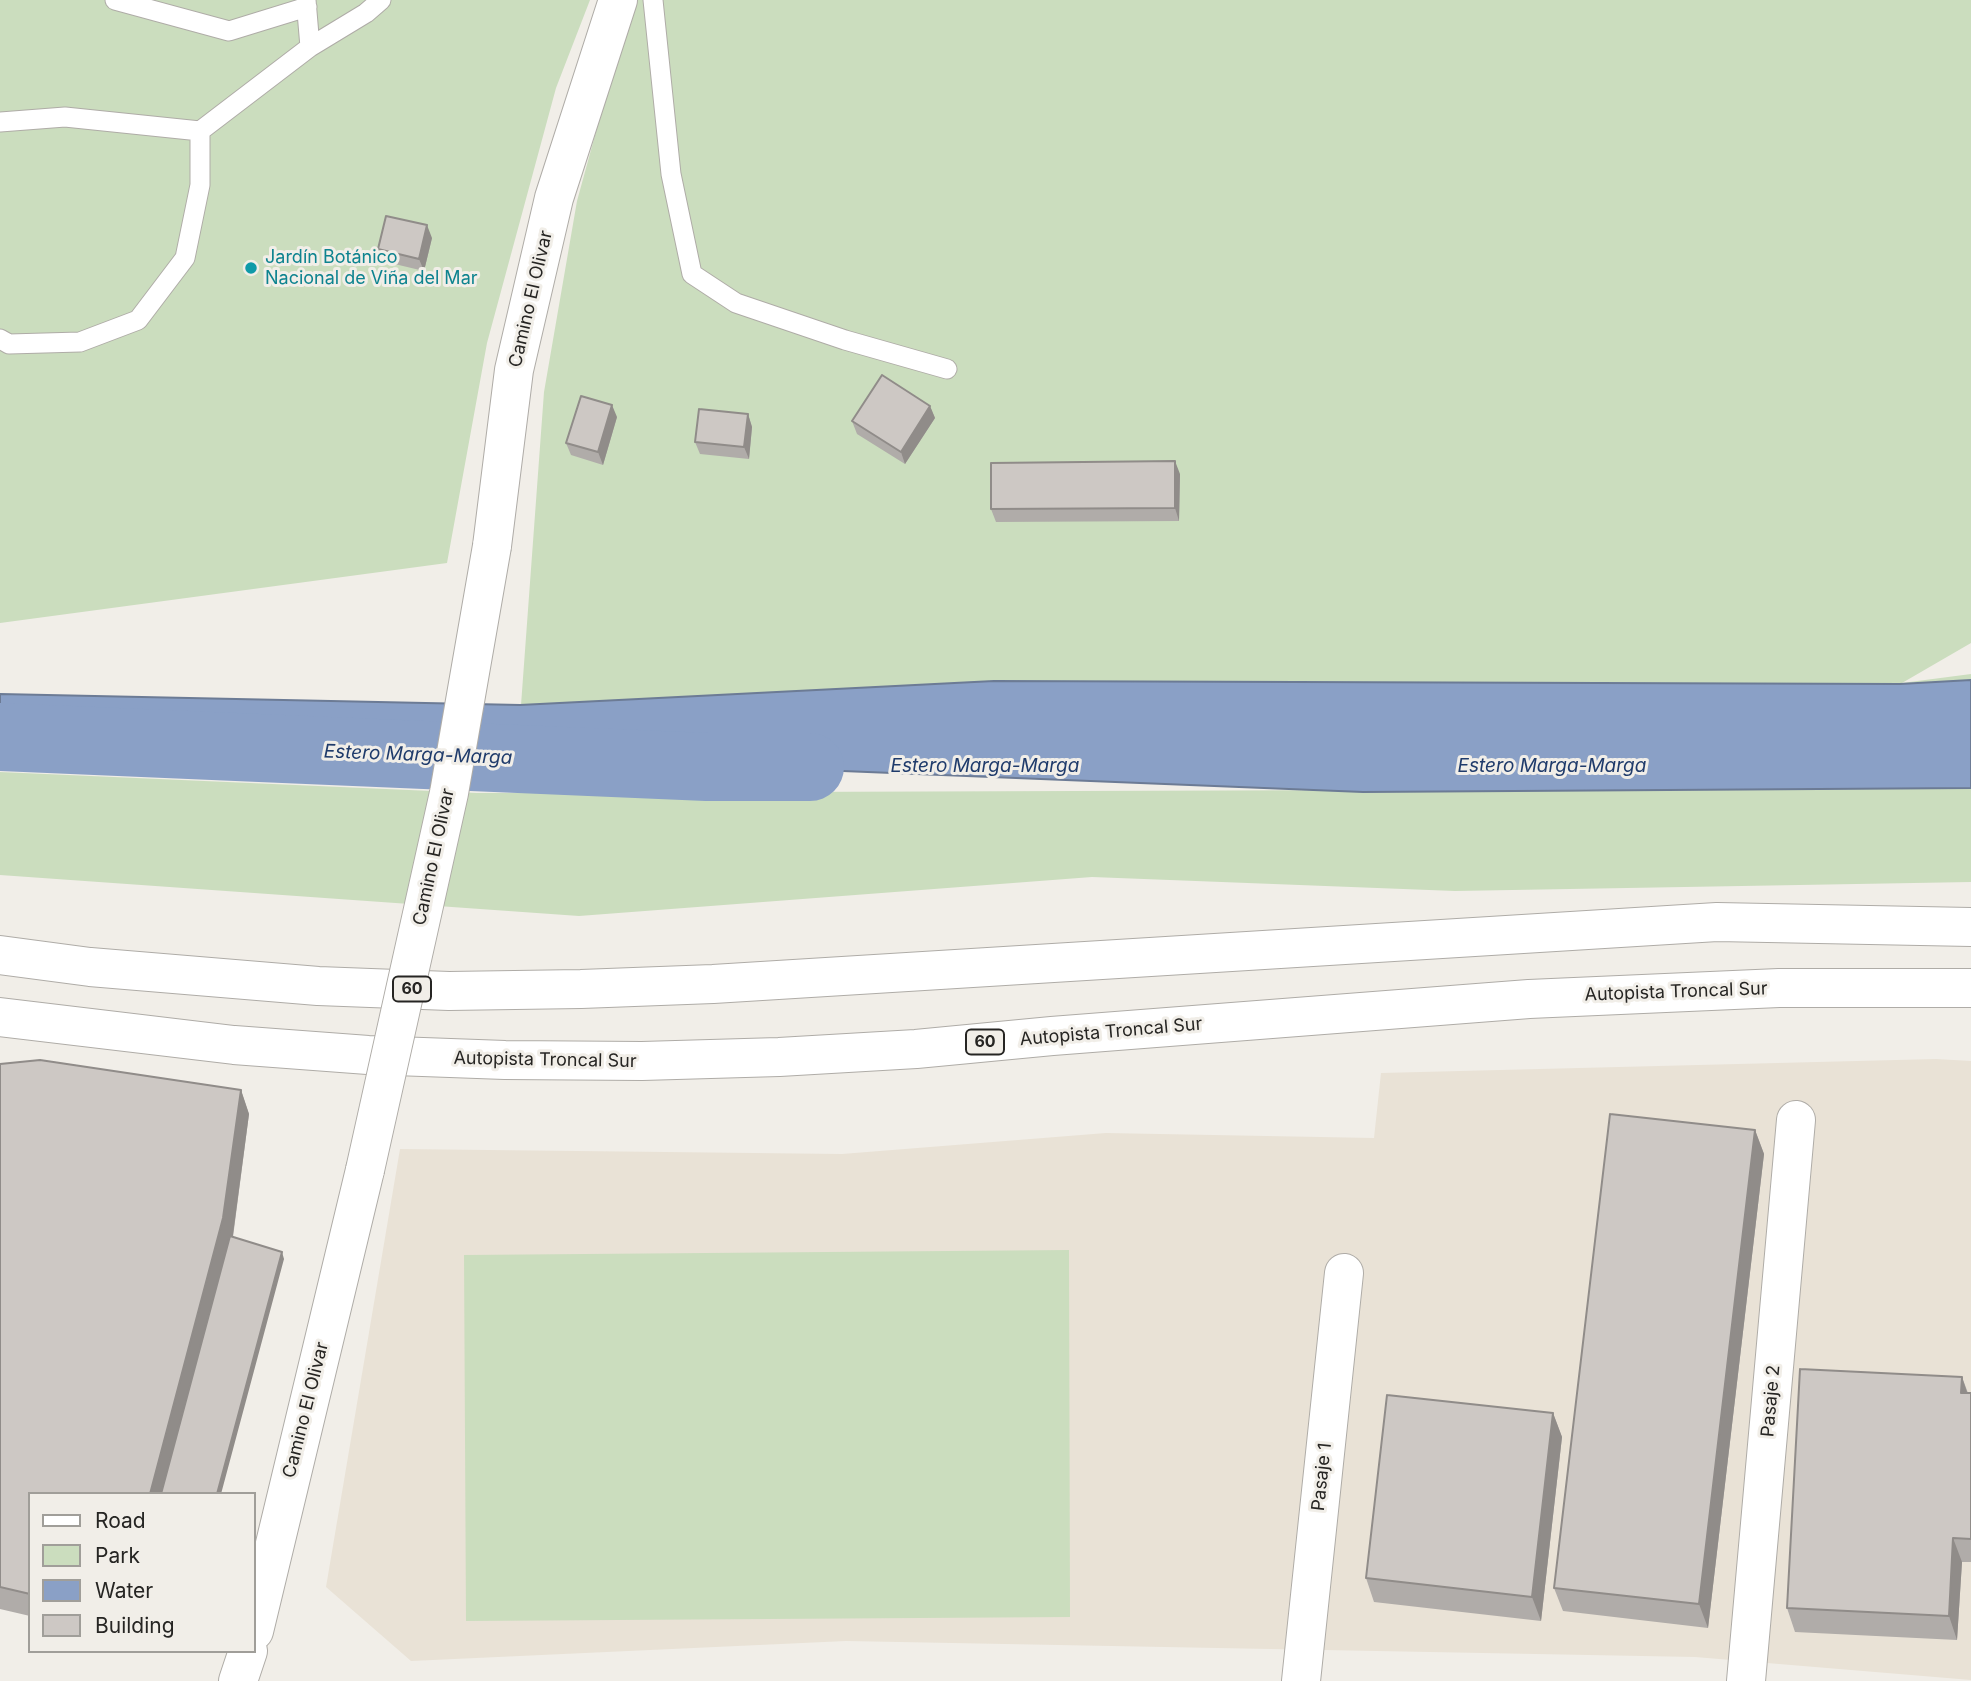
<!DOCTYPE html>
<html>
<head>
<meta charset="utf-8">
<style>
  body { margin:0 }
  #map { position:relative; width:1971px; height:1681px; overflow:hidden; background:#f1eee8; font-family:Inter,sans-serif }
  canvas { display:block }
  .legend { position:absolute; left:28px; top:1492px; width:228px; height:161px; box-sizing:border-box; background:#f1eee8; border:2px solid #a09e99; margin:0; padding:9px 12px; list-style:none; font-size:21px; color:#262523 }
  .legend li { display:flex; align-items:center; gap:14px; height:35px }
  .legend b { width:35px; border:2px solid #a09e99 }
</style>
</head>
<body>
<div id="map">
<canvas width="1971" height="1681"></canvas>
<ul class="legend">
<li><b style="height:9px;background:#fff"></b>Road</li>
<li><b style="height:19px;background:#cbddbe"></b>Park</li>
<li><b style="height:19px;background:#8aa0c6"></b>Water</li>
<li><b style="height:19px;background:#cdc8c4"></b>Building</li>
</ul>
</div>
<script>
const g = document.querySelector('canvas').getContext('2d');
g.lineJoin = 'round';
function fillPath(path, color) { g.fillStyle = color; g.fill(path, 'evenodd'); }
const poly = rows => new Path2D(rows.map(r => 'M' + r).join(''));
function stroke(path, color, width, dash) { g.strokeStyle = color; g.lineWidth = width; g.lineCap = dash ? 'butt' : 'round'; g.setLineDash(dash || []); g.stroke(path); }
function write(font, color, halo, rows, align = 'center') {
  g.font = font + ' Inter,sans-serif'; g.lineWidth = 6; g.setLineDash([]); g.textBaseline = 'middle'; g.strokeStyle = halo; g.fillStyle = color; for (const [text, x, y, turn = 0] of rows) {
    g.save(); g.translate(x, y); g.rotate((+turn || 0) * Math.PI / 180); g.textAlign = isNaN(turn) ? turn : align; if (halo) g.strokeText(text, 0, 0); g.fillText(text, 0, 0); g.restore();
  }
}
const built = poly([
  [1936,1059,1971,1061,1971,1680,1695,1657,846,1641,411,1661,326,1587,400,1149,842,1154,1106,1133,1374,1138,1381,1073]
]);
const green = poly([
  [0,0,590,0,556,88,487,343,447,563,0,623],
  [632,0,1971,0,1971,643,1902,683,1971,674,1971,740,521,705,544,392,577,201],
  [0,772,477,793,1971,788,1971,882,1455,891,1092,877,579,916,0,875],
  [1069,1250,1070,1617,466,1621,464,1255]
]);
const water = poly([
  [1971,680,1971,788,1363,792,0,737,0,694,520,705,994,681,1900,684,1971,680]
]);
const river = poly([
  [0,737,707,767,810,767]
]);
const lane = poly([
  [115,0,229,31,307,7],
  [306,0,310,47],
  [653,0,671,174,692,274,736,303,845,340,947,369],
  [0,122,65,117,200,131,310,47,366,13,381,0],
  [0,339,9,344,80,342,138,320,185,258,200,185,200,131]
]);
const street = poly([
  [1301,1681,1344,1273],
  [1746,1681,1796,1120]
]);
const secondary = poly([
  [492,546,514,370,554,198,618,0],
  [254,1631,365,1170],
  [238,1681,248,1651]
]);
const highway = poly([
  [0,955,90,967,318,986,449,991,581,989,713,984,1717,922,1971,927],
  [0,1017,234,1045,368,1055,505,1060,642,1061,779,1057,916,1049,1052,1036,1529,999,1779,988,1971,988]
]);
const secondaryBridge = poly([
  [365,1170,449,793,492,546]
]);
const wall = poly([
  [432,238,424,271,382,261,378,249],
  [930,406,935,418,905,464,857,434,852,421],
  [748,414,752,427,749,459,700,454,695,442],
  [617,417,603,465,571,455,566,443],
  [1180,474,1179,521,996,522,991,509],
  [0,1064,241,1090,249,1114,233,1237,284,1259,30,1494,30,1616,0,1609],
  [1755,1130,1764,1154,1708,1628,1563,1611,1554,1588],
  [1962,1377,1968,1393,1971,1393,1971,1562,1962,1562,1957,1640,1795,1632,1787,1608],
  [1553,1413,1562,1437,1541,1621,1374,1602,1366,1578]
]);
const shadedWall = poly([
  [427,225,432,238,424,271,419,259],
  [612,405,617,417,603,465,598,452],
  [930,406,935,418,905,464,901,452],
  [748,414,752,427,749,459,744,447],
  [1175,461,1180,474,1179,521,1175,508],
  [241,1090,249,1114,232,1242,165,1494,150,1494],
  [1755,1130,1764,1154,1708,1628,1699,1604],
  [282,1252,284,1259,221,1494,217,1494],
  [1962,1377,1970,1401,1961,1393],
  [1553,1413,1562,1437,1541,1621,1532,1597],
  [1953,1538,1962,1562,1957,1640,1949,1616]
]);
const building = poly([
  [386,216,427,225,419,259,378,249,386,216],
  [882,375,930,406,901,452,852,421,882,375],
  [581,396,612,405,598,452,566,443,581,396],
  [699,409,748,414,744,447,695,442,699,409],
  [1175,461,1175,508,991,509,991,463,1175,461],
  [40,1060,241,1090,223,1218,150,1494,30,1494,30,1594,0,1587,0,1064,40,1060],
  [1610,1114,1755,1130,1699,1604,1554,1588,1610,1114],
  [230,1236,282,1252,217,1494,161,1494,230,1236],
  [1800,1369,1962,1377,1961,1393,1971,1393,1971,1539,1953,1538,1949,1616,1787,1608,1800,1369],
  [1387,1395,1553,1413,1532,1597,1366,1578,1387,1395]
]);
const markers = [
  [251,268,7,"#0f9aa8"]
];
const shields = [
  [412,989,38],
  [985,1042,38]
];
const shieldNames = [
  ["60",412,989],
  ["60",985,1042]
];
const cultureNames = [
  ["Jardín Botánico",265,258],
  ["Nacional de Viña del Mar",265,279]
];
const streetNames = [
  ["Camino El Olivar",531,299,-77],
  ["Camino El Olivar",434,857,-78],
  ["Autopista Troncal Sur",1676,992,-2],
  ["Autopista Troncal Sur",1111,1032,-5],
  ["Autopista Troncal Sur",545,1060,1],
  ["Pasaje 2",1771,1401,-85],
  ["Camino El Olivar",306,1410,-76],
  ["Pasaje 1",1322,1477,-84]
];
const waterNames = [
  ["Estero Marga-Marga",418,755,2],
  ["Estero Marga-Marga",985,766],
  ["Estero Marga-Marga",1552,766]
];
fillPath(built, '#e9e2d6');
fillPath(green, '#cbddbe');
fillPath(water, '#8aa0c6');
stroke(water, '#6c7b95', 2);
stroke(river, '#8aa0c6', 68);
stroke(lane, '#afaca7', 21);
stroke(street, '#afaca7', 40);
stroke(secondary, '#afaca7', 40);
stroke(highway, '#afaca7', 40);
stroke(lane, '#fff', 19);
stroke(street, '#fff', 38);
stroke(secondary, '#fff', 38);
stroke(highway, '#fff', 38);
stroke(secondaryBridge, '#afaca7', 40, []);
stroke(secondaryBridge, '#fff', 38);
fillPath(wall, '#b0aca9');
fillPath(shadedWall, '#908c89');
fillPath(building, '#cdc8c4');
stroke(building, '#908c89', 2);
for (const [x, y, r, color] of markers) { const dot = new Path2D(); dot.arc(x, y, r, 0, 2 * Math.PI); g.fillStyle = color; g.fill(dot); stroke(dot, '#f1eee8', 2.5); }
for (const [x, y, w] of shields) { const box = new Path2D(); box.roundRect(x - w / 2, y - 12.5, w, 25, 5); g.fillStyle = '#f1eee8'; g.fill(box); stroke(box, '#262523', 2); }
write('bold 16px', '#262523', null, shieldNames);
write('18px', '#0d838f', '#f1eee8', cultureNames, 'left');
write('18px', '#262523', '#f1eee8', streetNames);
write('italic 19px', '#1f3b6b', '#f1eee8', waterNames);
</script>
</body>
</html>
